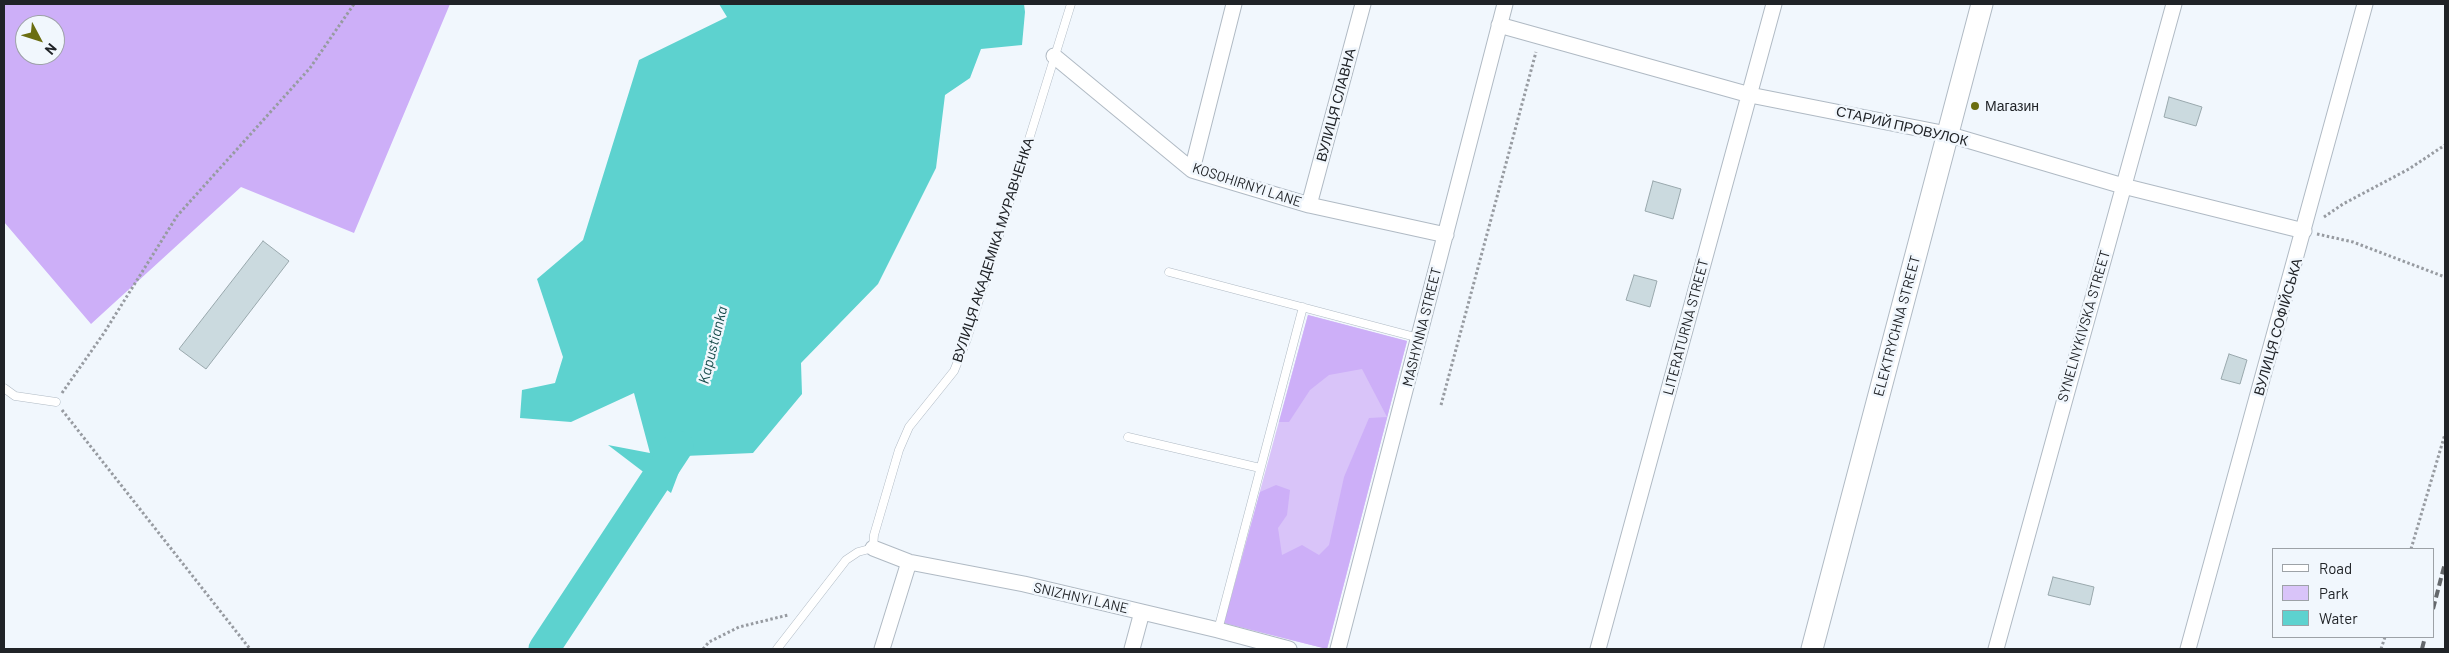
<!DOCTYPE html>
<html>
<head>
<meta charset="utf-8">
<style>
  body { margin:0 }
  #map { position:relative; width:2449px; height:653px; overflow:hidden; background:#f1f7fd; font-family:Barlow,sans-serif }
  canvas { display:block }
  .frame { position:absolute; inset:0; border:5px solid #202327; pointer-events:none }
  .legend { position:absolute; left:2272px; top:548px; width:162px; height:90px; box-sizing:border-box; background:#f1f7fd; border:1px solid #9da2a7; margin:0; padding:6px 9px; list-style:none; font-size:15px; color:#202327 }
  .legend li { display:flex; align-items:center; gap:10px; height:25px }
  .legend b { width:25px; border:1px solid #9da2a7 }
  .north { position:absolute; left:15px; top:15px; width:50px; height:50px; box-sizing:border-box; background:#f1f7fd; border:1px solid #9da2a7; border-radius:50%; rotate:130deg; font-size:14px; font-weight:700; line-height:20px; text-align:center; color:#202327 }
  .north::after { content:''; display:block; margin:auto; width:18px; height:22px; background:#6b6e11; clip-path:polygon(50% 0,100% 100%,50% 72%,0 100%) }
</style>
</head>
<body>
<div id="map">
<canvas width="2449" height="653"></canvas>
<div class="frame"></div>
<ul class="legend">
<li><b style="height:6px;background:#fff"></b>Road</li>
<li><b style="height:14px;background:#d9c4f9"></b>Park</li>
<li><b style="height:14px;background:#5dd2cf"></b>Water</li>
</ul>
<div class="north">N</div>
</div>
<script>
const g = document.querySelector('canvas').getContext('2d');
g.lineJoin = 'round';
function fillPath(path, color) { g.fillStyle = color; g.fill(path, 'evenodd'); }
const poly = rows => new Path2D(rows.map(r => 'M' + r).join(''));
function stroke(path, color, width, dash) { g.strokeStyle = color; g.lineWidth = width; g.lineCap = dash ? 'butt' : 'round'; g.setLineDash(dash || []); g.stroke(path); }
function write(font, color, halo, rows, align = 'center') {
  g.font = font + ' Barlow,sans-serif'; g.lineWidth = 5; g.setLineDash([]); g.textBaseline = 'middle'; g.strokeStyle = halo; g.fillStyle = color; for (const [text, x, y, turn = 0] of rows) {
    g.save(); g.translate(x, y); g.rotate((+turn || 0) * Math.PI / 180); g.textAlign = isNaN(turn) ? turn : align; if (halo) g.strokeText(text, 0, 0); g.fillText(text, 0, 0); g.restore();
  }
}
const green = poly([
  [1308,315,1407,341,1327,649,1224,623]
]);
const forest = poly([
  [4,4,450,4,354,233,241,187,91,324,4,222],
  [25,25,55,25,55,55,25,55],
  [1308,315,1407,341,1327,649,1224,623,1260,492,1276,485,1290,490,1287,515,1278,528,1282,555,1302,545,1319,555,1329,545,1344,477,1369,418,1387,417,1362,369,1329,375,1310,390,1289,422,1279,422]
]);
const water = poly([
  [719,4,1024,4,1025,12,1022,45,981,49,970,78,945,95,936,168,878,284,801,363,802,394,753,453,685,456,671,493,608,445,650,453,634,393,571,422,520,418,522,390,555,383,563,357,537,279,583,240,639,60,727,17]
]);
const river = poly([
  [544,649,678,446]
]);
const building = poly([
  [2169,97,2202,107,2196,126,2164,117,2169,97],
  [1653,181,1681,189,1673,219,1645,211,1653,181],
  [263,241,289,261,206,369,179,349,263,241],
  [1634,275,1657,281,1650,307,1626,300,1634,275],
  [2229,354,2247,360,2240,384,2221,379,2229,354],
  [2053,577,2094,587,2090,605,2048,595,2053,577]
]);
const path = poly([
  [2324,217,2343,204,2409,169,2445,145],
  [2317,234,2353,242,2445,277],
  [62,393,104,333,177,216,310,68,354,4],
  [1441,405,1536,52],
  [62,410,250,649],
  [2411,549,2445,434],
  [703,649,709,642,739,627,788,615],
  [2381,649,2385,637]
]);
const lane = poly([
  [1169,272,1419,338],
  [4,388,15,396,56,402],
  [1128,437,1260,468],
  [1218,630,1303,307],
  [777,649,846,560,858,552,873,548,874,535,899,450,909,427,954,371,967,339,1071,4]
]);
const street = poly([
  [1499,25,1750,95,1947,134,2123,186,2304,231],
  [1054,56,1192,170,1309,205,1446,235],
  [1192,170,1234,4],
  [1309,205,1363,4],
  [873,548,909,562,1024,584,1218,630,1289,649],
  [882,649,909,562],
  [1132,649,1142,612],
  [1338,649,1505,4],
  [1598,649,1774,4],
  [1996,649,2174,4],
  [2188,649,2365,4]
]);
const secondary = poly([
  [1812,649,1982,4]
]);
const rail = poly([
  [2433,609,2445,563],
  [2422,649,2425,637]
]);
const markers = [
  [1975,106,5,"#6b6e11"]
];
const streetNames = [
  ["ВУЛИЦЯ СЛАВНА",1336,105,-75],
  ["СТАРИЙ ПРОВУЛОК",1902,126,13],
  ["KOSOHIRNYI LANE",1247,185,18],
  ["ВУЛИЦЯ АКАДЕМІКА МУРАВЧЕНКА",993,250,-72],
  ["ELEKTRYCHNA STREET",1897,326,-75],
  ["SYNELNYKIVSKA STREET",2084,326,-74],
  ["MASHYNNA STREET",1422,327,-76],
  ["LITERATURNA STREET",1686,327,-75],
  ["ВУЛИЦЯ СОФІЙСЬКА",2278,327,-74],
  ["SNIZHNYI LANE",1081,598,13]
];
const poiNames = [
  ["Магазин",1985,106]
];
const waterNames = [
  ["Kapustianka",713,345,-76]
];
fillPath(green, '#d9c4f9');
fillPath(forest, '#cdaff8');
fillPath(water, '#5dd2cf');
stroke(river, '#5dd2cf', 31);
fillPath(building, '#cbdadf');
stroke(building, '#99a8ad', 1);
stroke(lane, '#b0bac4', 9);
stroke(street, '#b0bac4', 17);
stroke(secondary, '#b0bac4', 23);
stroke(path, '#979ba1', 3, [2.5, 2.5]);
stroke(lane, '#fff', 8);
stroke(street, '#fff', 15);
stroke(secondary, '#fff', 21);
stroke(rail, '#64686c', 4, [8, 4]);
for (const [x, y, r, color] of markers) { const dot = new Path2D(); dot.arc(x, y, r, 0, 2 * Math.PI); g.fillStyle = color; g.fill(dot); stroke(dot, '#f1f7fd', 2); }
write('14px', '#202327', '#f1f7fd', streetNames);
write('14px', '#202327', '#f1f7fd', poiNames, 'left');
write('italic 15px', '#184c4b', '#f1f7fd', waterNames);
</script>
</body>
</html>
